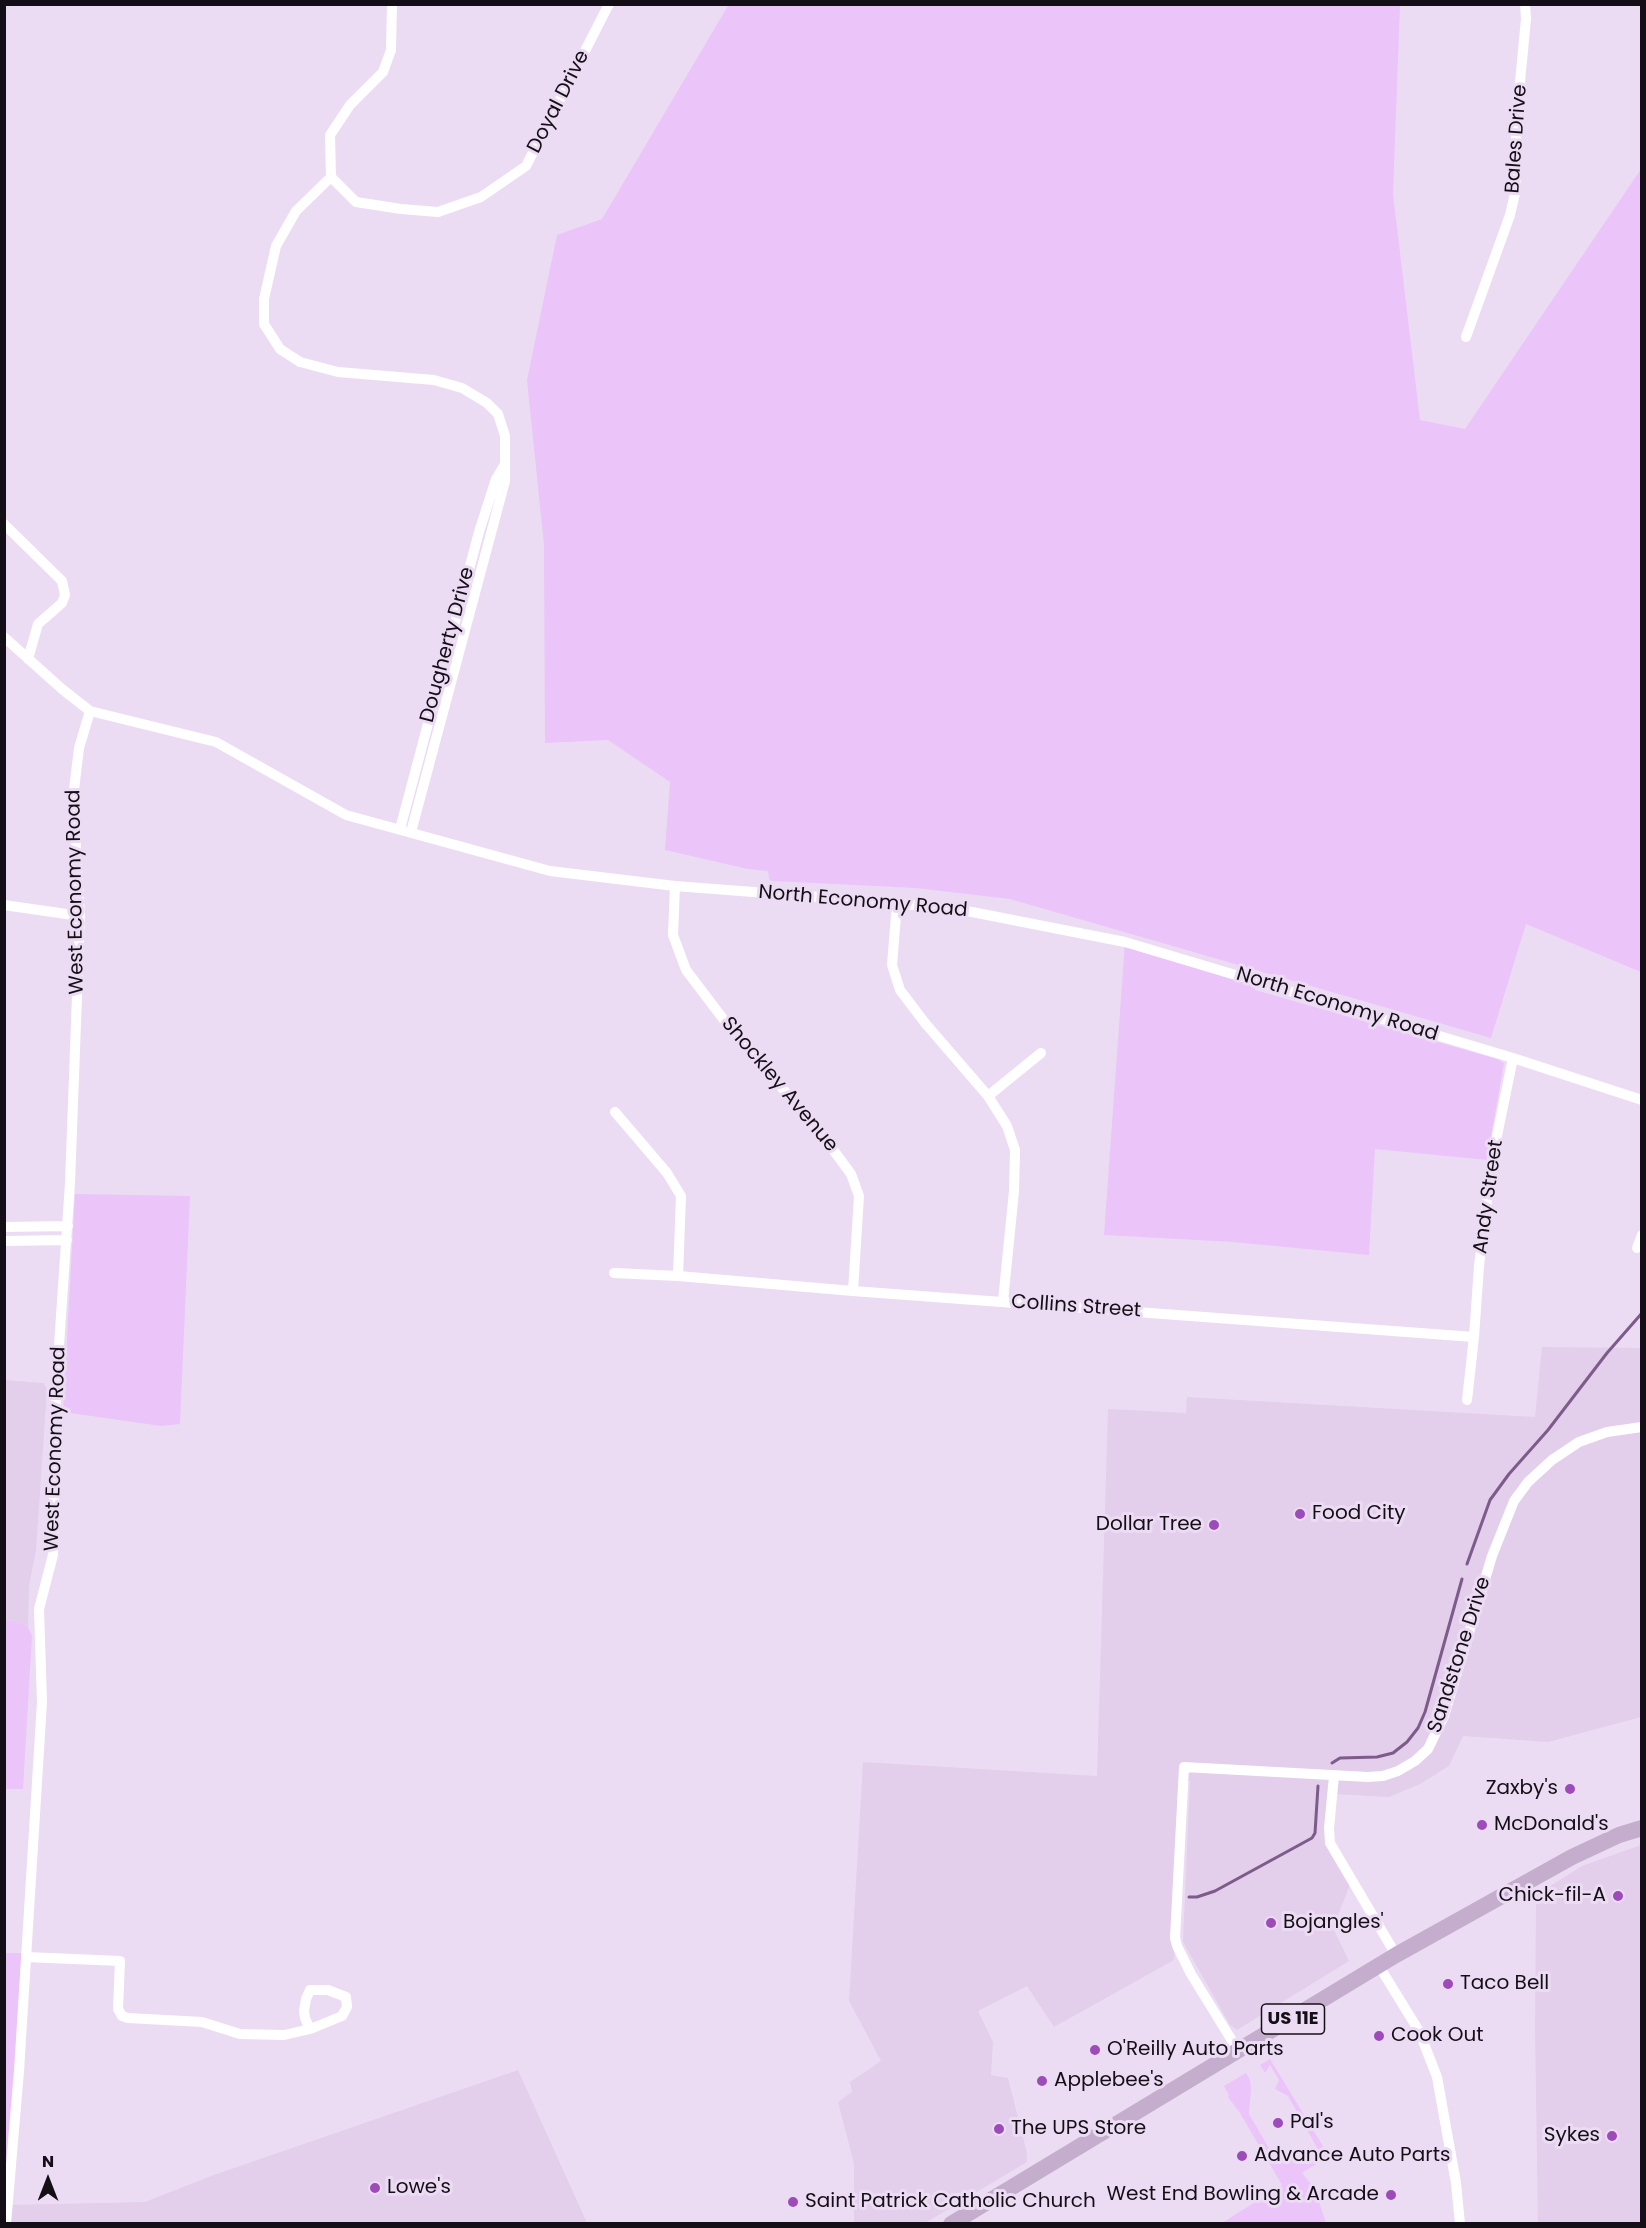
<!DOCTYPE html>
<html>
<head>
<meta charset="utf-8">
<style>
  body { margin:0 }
  #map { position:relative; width:1646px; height:2228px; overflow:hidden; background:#ecdcf3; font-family:Poppins,sans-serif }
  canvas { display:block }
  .frame { position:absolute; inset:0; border:6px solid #140f16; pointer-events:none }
  .north { position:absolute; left:18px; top:2150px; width:60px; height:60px; -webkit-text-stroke:4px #ecdcf3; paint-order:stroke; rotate:0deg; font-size:16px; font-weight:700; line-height:24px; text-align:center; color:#140f16 }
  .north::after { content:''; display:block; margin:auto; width:21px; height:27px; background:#140f16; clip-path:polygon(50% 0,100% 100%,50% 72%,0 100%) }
</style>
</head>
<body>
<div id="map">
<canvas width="1646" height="2228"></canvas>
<div class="frame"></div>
<div class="north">N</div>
</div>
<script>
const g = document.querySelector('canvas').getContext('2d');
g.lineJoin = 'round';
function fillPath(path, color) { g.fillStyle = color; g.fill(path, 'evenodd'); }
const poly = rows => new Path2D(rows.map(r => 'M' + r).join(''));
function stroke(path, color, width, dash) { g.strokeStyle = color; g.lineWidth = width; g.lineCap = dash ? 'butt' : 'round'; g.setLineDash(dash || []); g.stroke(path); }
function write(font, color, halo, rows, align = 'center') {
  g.font = font + ' Poppins,sans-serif'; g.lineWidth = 6; g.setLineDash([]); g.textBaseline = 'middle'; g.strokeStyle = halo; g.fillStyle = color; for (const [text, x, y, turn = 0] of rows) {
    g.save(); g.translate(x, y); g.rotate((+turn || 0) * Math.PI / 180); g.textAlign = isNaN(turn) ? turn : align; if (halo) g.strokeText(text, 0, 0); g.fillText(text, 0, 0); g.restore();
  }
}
const built = poly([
  [1542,1347,1641,1348,1641,1717,1548,1742,1463,1736,1449,1766,1420,1784,1389,1797,1332,1794,1329,1828,1351,1882,1333,1928,1349,1961,1237,2030,1230,2025,1183,1942,1190,1781,1184,1780,1174,1960,1054,2027,1027,1986,978,2011,993,2042,991,2075,1008,2078,1027,2153,1027,2162,925,2223,854,2223,854,2164,838,2102,852,2092,850,2082,881,2061,849,2001,863,1762,1097,1776,1108,1409,1186,1413,1187,1397,1535,1417],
  [4,1380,44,1383,47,1390,36,1550,29,1586,28,1627,15,1621,5,1620],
  [1641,1845,1641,2223,1538,2223,1535,2030,1536,1895,1582,1866],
  [518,2070,587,2223,6,2224,8,2205,145,2202,211,2176]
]);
const green = poly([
  [729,4,1400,5,1393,194,1420,420,1465,429,1641,169,1641,972,1526,924,1491,1038,1010,899,916,888,772,881,769,879,768,871,748,869,665,850,670,782,608,740,545,743,544,545,527,380,557,235,602,219],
  [1125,942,1255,981,1255,990,1497,1059,1504,1063,1487,1160,1375,1149,1369,1255,1233,1242,1104,1235],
  [75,1194,190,1196,180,1424,161,1426,63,1412],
  [5,1620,15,1621,28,1627,32,1636,23,1789,5,1789],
  [4,1953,26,1953,4,2223],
  [1270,2059,1329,2156,1302,2173,1315,2189,1326,2223,1222,2223,1282,2185,1240,2113,1228,2097,1229,2095,1224,2086,1246,2073,1250,2080,1251,2090,1249,2114,1278,2164,1297,2154,1303,2163,1320,2153,1288,2096,1275,2089,1279,2080,1270,2065,1265,2073,1260,2065]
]);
const stream = poly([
  [1467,1564,1490,1500,1509,1474,1548,1430,1607,1353,1642,1313],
  [1332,1763,1340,1758,1377,1757,1393,1753,1407,1742,1418,1728,1425,1712,1462,1579],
  [1189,1897,1197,1897,1215,1891,1312,1838,1315,1833,1318,1786]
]);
const street = poly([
  [392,4,391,50,383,72,350,105,330,135,331,177,296,211,276,246,264,299,264,324,280,349,300,362,338,372,434,380,462,388,487,403,498,414,505,436,505,481,411,832],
  [331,177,356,202,401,209,438,212,481,197,526,166,609,4],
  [1466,337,1510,215,1516,189,1516,124,1526,19,1525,4],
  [4,524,62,581,65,595,62,603,38,624,28,659],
  [4,637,62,689,90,711,216,742,346,815,550,871,675,886,897,903,972,912,1125,942,1513,1058,1642,1100],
  [400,829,479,532,496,479,505,464],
  [675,886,673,935,686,970,724,1020,823,1136,851,1174,859,1196,853,1291],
  [897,903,892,965,900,990,925,1023,988,1096,1007,1126,1015,1150,1014,1191,1003,1301],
  [4,905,80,916],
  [988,1096,1041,1053],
  [615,1112,667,1173,681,1196,678,1276],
  [4,1227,68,1226],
  [4,1241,67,1240],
  [1637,1248,1642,1235],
  [614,1273,678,1276,853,1291,1474,1337,1467,1400],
  [1474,1337,1479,1266,1492,1160,1513,1058],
  [1334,1776,1329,1828,1330,1843,1396,1955],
  [26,1957,120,1961,118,2009,122,2016,128,2018,202,2022,240,2034,284,2035,310,2029,313,2028,342,2016,347,2007,346,1997,328,1990,310,1990,306,1999,304,2011,305,2018,310,2029],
  [1379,1966,1419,2031,1437,2077,1456,2183,1460,2224],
  [1239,2052,1191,1974,1177,1946,1175,1938,1184,1767,1368,1777,1383,1776,1398,1771,1415,1761,1428,1749,1444,1716,1492,1556,1514,1501,1528,1482,1552,1460,1579,1442,1607,1432,1642,1427],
  [6,2224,19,2071,42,1702,39,1609,53,1555,56,1390,70,1183,80,916,73,798,79,748,90,711]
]);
const primary = poly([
  [951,2224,1396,1955,1572,1857,1619,1835,1642,1828]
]);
const markers = [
  [1300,1514,6,"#9e4bba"],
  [1214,1525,6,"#9e4bba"],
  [1570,1789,6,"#9e4bba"],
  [1482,1825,6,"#9e4bba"],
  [1618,1896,6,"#9e4bba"],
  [1271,1923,6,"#9e4bba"],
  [1448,1984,6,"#9e4bba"],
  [1379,2036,6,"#9e4bba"],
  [1095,2050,6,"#9e4bba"],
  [1042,2081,6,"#9e4bba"],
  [1278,2123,6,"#9e4bba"],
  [999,2129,6,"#9e4bba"],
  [1612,2136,6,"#9e4bba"],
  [1242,2156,6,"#9e4bba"],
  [375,2188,6,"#9e4bba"],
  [1391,2195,6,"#9e4bba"],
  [793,2202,6,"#9e4bba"]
];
const shields = [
  [1293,2019,63]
];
const shieldNames = [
  ["US 11E",1293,2019]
];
const streetNames = [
  ["Doyal Drive",559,102,-63],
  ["Bales Drive",1517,139,-86],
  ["Dougherty Drive",448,645,-75],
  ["West Economy Road",76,892,-91],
  ["North Economy Road",863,902,5],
  ["North Economy Road",1337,1005,17],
  ["Shockley Avenue",779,1085,50],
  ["Andy Street",1489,1197,-82],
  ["Collins Street",1076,1307,4],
  ["West Economy Road",56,1449,-88],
  ["Sandstone Drive",1460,1655,-72]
];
const poiNames = [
  ["Food City",1312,1514],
  ["Dollar Tree",1202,1525,"right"],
  ["Zaxby's",1558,1789,"right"],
  ["McDonald's",1494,1825],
  ["Chick-fil-A",1606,1896,"right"],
  ["Bojangles'",1283,1923],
  ["Taco Bell",1460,1984],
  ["Cook Out",1391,2036],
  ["O'Reilly Auto Parts",1107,2050],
  ["Applebee's",1054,2081],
  ["Pal's",1290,2123],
  ["The UPS Store",1011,2129],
  ["Sykes",1600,2136,"right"],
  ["Advance Auto Parts",1254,2156],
  ["Lowe's",387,2188],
  ["West End Bowling & Arcade",1379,2195,"right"],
  ["Saint Patrick Catholic Church",805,2202]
];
fillPath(built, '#e3ceeb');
fillPath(green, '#ebc4fa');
stroke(stream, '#7d5b8a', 3);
stroke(street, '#fff', 10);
stroke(primary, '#c4adcd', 16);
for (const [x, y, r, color] of markers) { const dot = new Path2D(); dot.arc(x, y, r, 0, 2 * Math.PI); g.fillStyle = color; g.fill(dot); stroke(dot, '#ecdcf3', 2); }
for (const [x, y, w] of shields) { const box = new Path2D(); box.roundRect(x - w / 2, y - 15, w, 30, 4.5); g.fillStyle = '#ecdcf3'; g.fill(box); stroke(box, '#140f16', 1.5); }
write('bold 18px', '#140f16', null, shieldNames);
write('20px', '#140f16', '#ecdcf3', streetNames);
write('20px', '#140f16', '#ecdcf3', poiNames, 'left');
</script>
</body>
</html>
